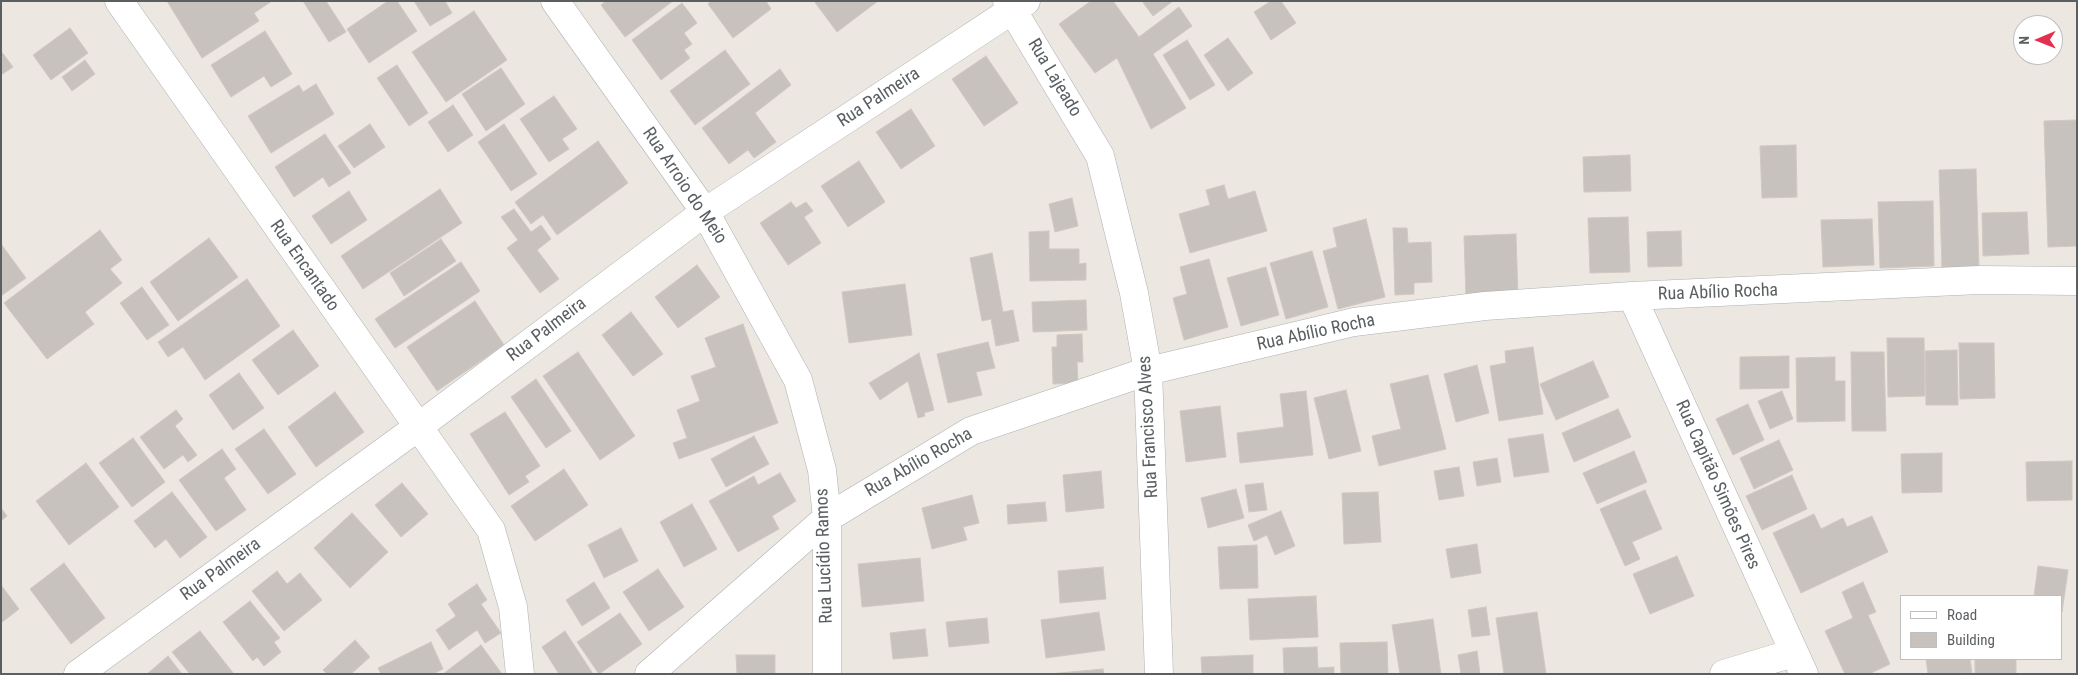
<!DOCTYPE html>
<html>
<head>
<meta charset="utf-8">
<style>
  body { margin:0 }
  #map { position:relative; width:2078px; height:675px; overflow:hidden; background:#ece7e1; font-family:"Roboto Condensed",sans-serif }
  canvas { display:block }
  .frame { position:absolute; inset:0; border:2px solid #5a5f62; pointer-events:none }
  .legend { position:absolute; left:1900px; top:595px; width:162px; height:65px; box-sizing:border-box; background:#fff; border:1px solid #bdbfc0; margin:0; padding:6px 9px; list-style:none; font-size:15px; color:#5a5f62 }
  .legend li { display:flex; align-items:center; gap:10px; height:25px }
  .legend b { width:25px; border:1px solid #bdbfc0 }
  .north { position:absolute; left:2013px; top:15px; width:50px; height:50px; box-sizing:border-box; background:#fff; border:1px solid #bdbfc0; border-radius:50%; rotate:269deg; font-size:14px; font-weight:700; line-height:20px; text-align:center; color:#5a5f62 }
  .north::after { content:''; display:block; margin:auto; width:18px; height:22px; background:#e4304e; clip-path:polygon(50% 0,100% 100%,50% 72%,0 100%) }
</style>
</head>
<body>
<div id="map">
<canvas width="2078" height="675"></canvas>
<div class="frame"></div>
<ul class="legend">
<li><b style="height:6px;background:#fff"></b>Road</li>
<li><b style="height:14px;background:#c8c2bf"></b>Building</li>
</ul>
<div class="north">N</div>
</div>
<script>
const g = document.querySelector('canvas').getContext('2d');
g.lineJoin = 'round';
function fillPath(path, color) { g.fillStyle = color; g.fill(path, 'evenodd'); }
const poly = rows => new Path2D(rows.map(r => 'M' + r).join(''));
function stroke(path, color, width, dash) { g.strokeStyle = color; g.lineWidth = width; g.lineCap = dash ? 'butt' : 'round'; g.setLineDash(dash || []); g.stroke(path); }
function write(font, color, halo, rows, align = 'center') {
  g.font = font + ' "Roboto Condensed",sans-serif'; g.lineWidth = 5; g.setLineDash([]); g.textBaseline = 'middle'; g.strokeStyle = halo; g.fillStyle = color; for (const [text, x, y, turn = 0] of rows) {
    g.save(); g.translate(x, y); g.rotate((+turn || 0) * Math.PI / 180); g.textAlign = isNaN(turn) ? turn : align; if (halo) g.strokeText(text, 0, 0); g.fillText(text, 0, 0); g.restore();
  }
}
const building = poly([
  [167,1,272,1,254,13,259,21,202,58,167,1],
  [303,1,326,1,346,32,329,42,303,1],
  [388,1,397,1,417,31,369,63,347,29,388,1],
  [414,1,445,1,452,13,430,26,414,1],
  [606,1,673,1,625,37,601,5,606,1],
  [711,1,766,1,771,9,733,38,708,4,711,1],
  [814,1,878,1,837,32,814,1],
  [1091,1,1113,1,1139,37,1179,7,1192,26,1153,54,1186,108,1151,129,1117,58,1095,73,1059,24,1091,1],
  [1142,1,1173,1,1153,16,1142,1],
  [1271,1,1281,1,1296,23,1271,40,1254,12,1271,1],
  [682,3,697,23,684,33,692,44,684,50,690,58,661,80,632,40,682,3],
  [474,11,507,60,446,102,412,52,474,11],
  [70,28,88,53,51,80,33,55,70,28],
  [265,31,292,74,271,87,264,76,231,97,211,65,265,31],
  [1228,38,1253,73,1228,91,1204,55,1228,38],
  [1187,40,1215,85,1190,100,1163,55,1187,40],
  [725,50,750,84,695,125,670,91,725,50],
  [1,51,13,67,1,75,1,51],
  [986,56,1018,103,984,126,952,79,986,56],
  [85,60,95,74,72,91,62,77,85,60],
  [397,65,428,113,409,126,377,78,397,65],
  [501,68,525,104,486,131,462,94,501,68],
  [780,69,791,85,755,113,776,142,754,158,748,150,729,164,702,128,780,69],
  [316,84,334,114,271,153,248,116,299,85,303,92,316,84],
  [554,96,577,129,562,139,569,149,549,162,520,119,554,96],
  [453,105,473,135,448,152,428,122,453,105],
  [911,109,935,146,901,169,876,132,911,109],
  [2077,120,2077,246,2048,247,2044,121,2077,120],
  [370,124,385,147,354,168,338,146,370,124],
  [504,124,537,174,511,191,478,142,504,124],
  [325,134,351,173,329,187,323,177,294,197,275,167,325,134],
  [598,141,628,183,557,235,543,215,531,224,515,202,598,141],
  [1796,145,1797,197,1762,198,1760,146,1796,145],
  [1630,155,1631,191,1584,192,1583,157,1630,155],
  [859,161,885,202,848,227,821,186,859,161],
  [1976,169,1979,268,1942,269,1939,170,1976,169],
  [1224,185,1228,199,1255,191,1267,231,1190,253,1179,214,1210,205,1206,190,1224,185],
  [440,189,462,223,363,289,341,256,440,189],
  [349,191,367,220,331,244,312,216,349,191],
  [1072,198,1078,226,1055,232,1049,204,1072,198],
  [1933,201,1934,266,1880,268,1878,202,1933,201],
  [791,202,796,208,806,202,813,211,804,217,821,243,788,265,760,223,791,202],
  [514,209,531,232,541,225,551,239,537,250,559,279,540,293,507,248,518,240,501,217,514,209],
  [2027,212,2029,254,1983,256,1982,213,2027,212],
  [1628,217,1630,272,1590,273,1588,218,1628,217],
  [1366,219,1385,297,1338,309,1323,251,1337,247,1333,228,1366,219],
  [1872,219,1874,265,1823,267,1821,220,1872,219],
  [1393,228,1407,228,1408,243,1431,242,1432,282,1414,283,1414,294,1395,295,1393,228],
  [100,230,122,260,110,269,122,283,85,312,94,324,47,359,4,303,100,230],
  [1049,231,1049,249,1079,249,1079,264,1086,263,1086,280,1030,281,1029,232,1049,231],
  [1681,231,1682,266,1648,267,1647,232,1681,231],
  [1516,234,1518,297,1466,298,1464,236,1516,234],
  [209,238,238,277,178,321,150,282,209,238],
  [441,239,456,261,404,296,390,273,441,239],
  [1,244,26,278,1,296,1,244],
  [1312,251,1328,307,1286,319,1270,263,1312,251],
  [992,253,1003,312,1013,310,1019,341,996,346,991,319,982,321,970,258,992,253],
  [1209,259,1228,327,1184,340,1173,298,1187,294,1180,267,1209,259],
  [461,262,480,291,395,348,375,319,461,262],
  [697,265,720,297,678,328,655,297,697,265],
  [1266,267,1279,315,1241,326,1227,278,1266,267],
  [247,279,280,326,205,380,183,347,168,357,158,342,247,279],
  [905,284,912,335,849,343,842,292,905,284],
  [142,287,169,325,147,340,120,303,142,287],
  [1086,300,1087,330,1033,332,1032,302,1086,300],
  [475,301,504,345,437,391,407,347,475,301],
  [631,312,663,354,633,376,602,335,631,312],
  [743,324,778,423,679,459,673,443,687,438,677,410,700,401,691,376,716,367,705,338,743,324],
  [293,330,319,366,278,395,252,360,293,330],
  [1082,334,1083,362,1077,362,1078,383,1053,384,1052,347,1057,347,1057,335,1082,334],
  [1887,338,1924,338,1925,396,1888,397,1887,338],
  [988,342,995,368,976,372,982,395,948,403,937,354,988,342],
  [1959,343,1994,343,1995,398,1960,399,1959,343],
  [1533,347,1543,414,1499,421,1490,366,1506,363,1505,351,1533,347],
  [1957,350,1958,405,1926,405,1925,351,1957,350],
  [578,352,635,436,600,460,543,376,578,352],
  [1851,352,1884,352,1886,431,1852,431,1851,352],
  [919,353,934,410,924,413,925,416,918,418,908,381,880,400,869,383,919,353],
  [1789,356,1789,388,1740,389,1740,357,1789,356],
  [1835,357,1835,381,1845,381,1845,421,1797,422,1796,358,1835,357],
  [1593,361,1609,397,1556,420,1540,384,1593,361],
  [1477,365,1489,413,1456,422,1444,374,1477,365],
  [239,373,264,408,233,430,209,395,239,373],
  [1428,375,1446,449,1379,466,1372,436,1401,429,1390,384,1428,375],
  [536,379,571,431,546,448,511,397,536,379],
  [1346,390,1361,451,1329,459,1314,398,1346,390],
  [1306,391,1313,455,1240,463,1237,433,1284,427,1280,394,1306,391],
  [1782,391,1793,419,1770,429,1758,401,1782,391],
  [335,392,364,432,316,467,288,427,335,392],
  [1748,404,1764,440,1733,455,1716,419,1748,404],
  [1220,406,1226,457,1186,462,1180,411,1220,406],
  [1618,409,1631,437,1574,462,1562,433,1618,409],
  [176,410,183,419,175,426,197,455,188,462,183,455,164,469,140,437,176,410],
  [505,412,540,466,525,476,529,482,509,495,470,434,505,412],
  [264,429,296,474,268,494,235,449,264,429],
  [1543,434,1549,472,1514,477,1508,439,1543,434],
  [754,436,769,464,726,487,711,459,754,436],
  [133,438,165,482,132,507,99,463,133,438],
  [1779,440,1793,470,1754,489,1740,458,1779,440],
  [222,449,236,469,224,478,246,510,216,531,179,480,222,449],
  [1634,451,1647,482,1597,504,1583,473,1634,451],
  [1942,453,1942,492,1902,493,1901,454,1942,453],
  [1497,458,1501,482,1477,486,1473,462,1497,458],
  [2072,461,2072,500,2027,501,2026,462,2072,461],
  [86,463,119,507,69,545,36,501,86,463],
  [1459,467,1464,496,1439,500,1434,471,1459,467],
  [564,469,588,505,535,541,511,506,564,469],
  [1101,471,1104,508,1066,512,1063,475,1101,471],
  [780,473,796,501,772,516,779,529,738,552,709,501,754,476,758,485,780,473],
  [1792,475,1807,509,1762,530,1746,496,1792,475],
  [402,483,428,514,401,537,375,505,402,483],
  [1263,483,1267,510,1249,512,1245,485,1263,483],
  [1236,489,1244,518,1208,528,1201,498,1236,489],
  [1645,490,1662,529,1632,542,1640,559,1625,566,1600,509,1645,490],
  [172,492,207,537,180,558,166,539,155,548,134,521,172,492],
  [1378,492,1381,542,1344,544,1342,493,1378,492],
  [972,495,979,523,963,527,967,540,932,549,922,508,972,495],
  [1045,502,1047,521,1008,524,1007,505,1045,502],
  [692,504,717,549,684,567,660,522,692,504],
  [1,508,7,516,1,521,1,508],
  [1281,511,1295,546,1275,555,1267,535,1254,541,1248,525,1281,511],
  [352,513,388,552,350,588,314,548,352,513],
  [1814,514,1821,529,1843,518,1847,527,1872,516,1888,552,1801,593,1773,533,1814,514],
  [621,528,638,561,604,578,588,545,621,528],
  [1477,544,1481,573,1451,578,1446,549,1477,544],
  [1257,545,1258,588,1220,589,1218,547,1257,545],
  [1677,556,1694,596,1650,614,1633,574,1677,556],
  [920,558,924,601,862,607,858,564,920,558],
  [64,563,105,618,71,644,30,589,64,563],
  [2038,566,2068,570,2062,612,2062,596,2034,596,2038,566],
  [1103,567,1106,599,1060,603,1058,571,1103,567],
  [658,569,684,607,649,631,623,592,658,569],
  [277,571,287,584,300,573,322,600,284,631,252,591,277,571],
  [594,582,610,608,582,626,566,600,594,582],
  [1863,582,1876,612,1868,615,1890,664,1869,674,1845,674,1825,631,1853,618,1842,592,1863,582],
  [477,584,487,600,481,604,501,633,485,643,477,630,449,650,436,630,456,616,448,604,477,584],
  [1,585,19,609,1,623,1,585],
  [1316,596,1318,637,1250,640,1248,599,1316,596],
  [250,601,280,638,274,642,281,652,264,666,257,657,253,661,223,622,250,601],
  [1486,607,1490,635,1472,637,1468,610,1486,607],
  [1099,612,1105,650,1046,658,1041,620,1099,612],
  [1537,612,1546,674,1504,674,1496,618,1537,612],
  [620,613,642,644,599,674,577,642,620,613],
  [987,618,989,643,949,647,946,622,987,618],
  [1433,619,1441,674,1400,674,1392,625,1433,619],
  [925,629,928,656,893,659,890,633,925,629],
  [200,631,234,674,190,674,172,652,200,631],
  [565,631,593,674,559,674,542,647,565,631],
  [355,640,370,657,351,674,327,674,323,670,355,640],
  [431,642,443,669,433,674,381,674,378,668,431,642],
  [1387,642,1388,674,1341,674,1340,643,1387,642],
  [481,645,502,674,443,674,481,645],
  [1317,647,1318,668,1334,667,1334,674,1284,674,1283,648,1317,647],
  [1477,651,1480,674,1461,674,1458,655,1477,651],
  [736,655,775,655,775,674,737,674,736,655],
  [1253,655,1253,674,1202,674,1201,657,1253,655],
  [168,656,182,674,147,674,168,656],
  [1926,659,1970,659,1972,673,1928,674,1926,659],
  [1975,659,2016,659,2016,674,1975,674,1975,659],
  [1103,669,1104,674,1049,674,1103,669]
]);
const minor = poly([
  [119,1,491,530,513,607,520,674],
  [555,1,705,212,798,380,822,470,827,518,827,674],
  [1007,1,1100,156,1134,293,1148,371,1159,674],
  [1632,296,1804,674],
  [78,674,418,427,705,212,1026,1],
  [649,674,827,518,971,431,1148,371,1354,322,1485,306,1632,296,1979,280,2077,281],
  [1724,674,1793,653]
]);
const streetNames = [
  ["Rua Lajeado",1054,78,59],
  ["Rua Palmeira",879,98,-33],
  ["Rua Arroio do Meio",684,186,56],
  ["Rua Encantado",304,266,55],
  ["Rua Abílio Rocha",1718,293,-2],
  ["Rua Palmeira",547,330,-37],
  ["Rua Abílio Rocha",1316,333,-12],
  ["Rua Francisco Alves",1149,427,-93],
  ["Rua Abílio Rocha",919,463,-30],
  ["Rua Capitão Simões Pires",1717,485,66],
  ["Rua Lucídio Ramos",825,556,-92],
  ["Rua Palmeira",221,570,-36]
];
fillPath(building, '#c8c2bf');
stroke(building, '#d1c7c0', 1);
stroke(minor, '#adb1b4', 29);
stroke(minor, '#fff', 28);
write('18px', '#5a5f62', '#fff', streetNames);
</script>
</body>
</html>
